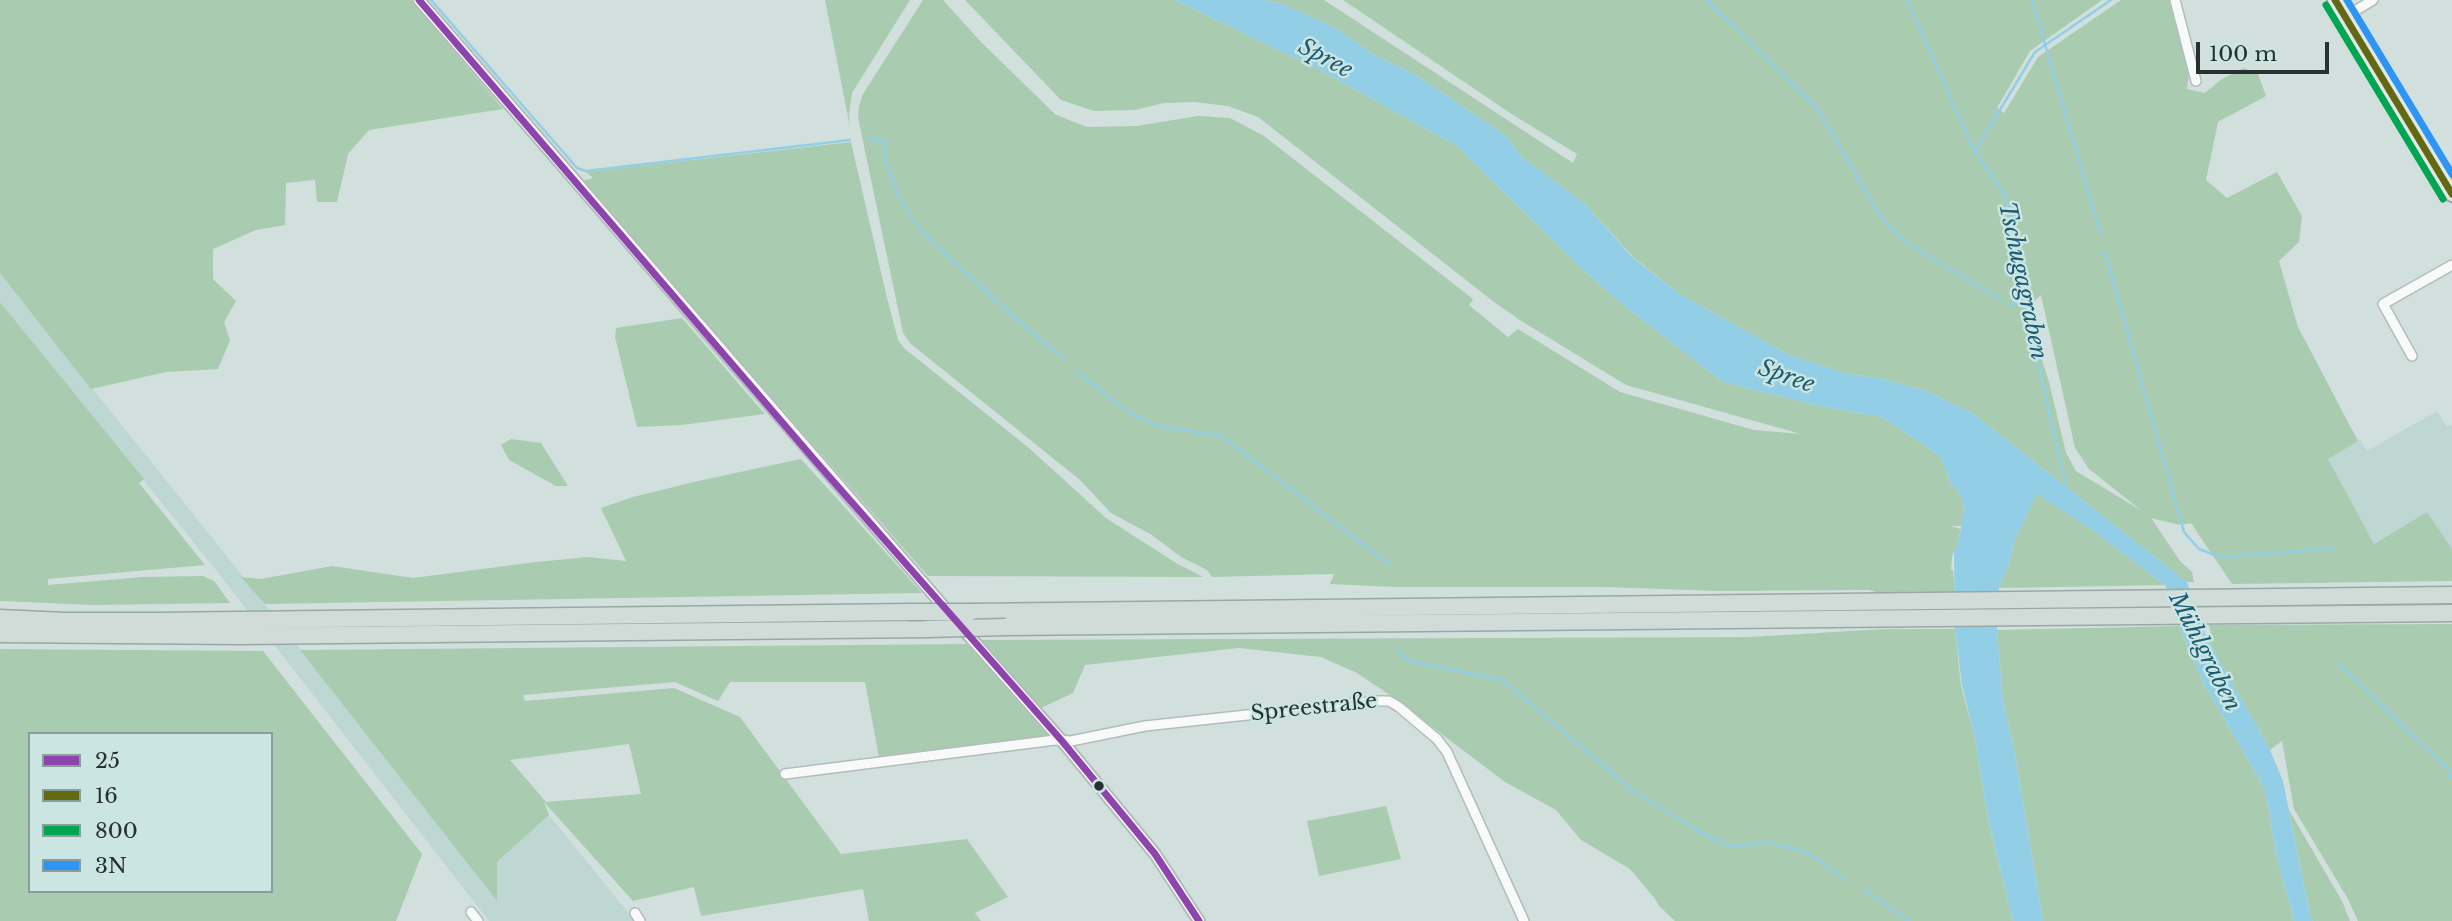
<!DOCTYPE html>
<html>
<head>
<meta charset="utf-8">
<style>
  body { margin:0 }
  #map { position:relative; width:2452px; height:921px; overflow:hidden; background:#d1dfdd; font-family:"Libre Baskerville",serif }
  canvas { display:block }
  .legend { position:absolute; left:28px; top:732px; width:245px; height:161px; box-sizing:border-box; background:#cbe5e2; border:2px solid #899d9b; margin:0; padding:9px 12px; list-style:none; font-size:21px; color:#273130 }
  .legend li { display:flex; align-items:center; gap:14px; height:35px }
  .legend b { width:35px; border:2px solid #899d9b }
  .scale { position:absolute; left:2196px; top:42px; width:133px; height:32px; box-sizing:border-box; border:4px solid #273130; border-top:0; padding-left:9px; font-size:21px; line-height:24px; white-space:nowrap; color:#273130; -webkit-text-stroke:5px #cbe5e2; paint-order:stroke }
</style>
</head>
<body>
<div id="map">
<canvas width="2452" height="921"></canvas>
<ul class="legend">
<li><b style="height:9px;background:#8e44ad"></b>25</li>
<li><b style="height:9px;background:#636913"></b>16</li>
<li><b style="height:9px;background:#00a651"></b>800</li>
<li><b style="height:9px;background:#2e95f4"></b>3N</li>
</ul>
<div class="scale">100 m</div>
</div>
<script>
const g = document.querySelector('canvas').getContext('2d');
g.lineJoin = 'round';
function fillPath(path, color) { g.fillStyle = color; g.fill(path, 'evenodd'); }
const poly = rows => new Path2D(rows.map(r => 'M' + r).join(''));
function stroke(path, color, width, dash) { g.strokeStyle = color; g.lineWidth = width; g.lineCap = dash ? 'butt' : 'round'; g.setLineDash(dash || []); g.stroke(path); }
function write(font, color, halo, rows, align = 'center') {
  g.font = font + ' "Libre Baskerville",serif'; g.lineWidth = 5; g.setLineDash([]); g.textBaseline = 'middle'; g.strokeStyle = halo; g.fillStyle = color; for (const [text, x, y, turn = 0] of rows) {
    g.save(); g.translate(x, y); g.rotate((+turn || 0) * Math.PI / 180); g.textAlign = isNaN(turn) ? turn : align; if (halo) g.strokeText(text, 0, 0); g.fillText(text, 0, 0); g.restore();
  }
}
const built = poly([
  [0,273,265,604,496,900,497,862,549,815,635,921,489,921,216,570,0,302],
  [2437,411,2447,427,2452,424,2452,549,2427,512,2374,544,2327,459,2360,439,2367,451]
]);
const green = poly([
  [0,0,411,0,503,109,369,130,348,154,337,202,317,202,315,180,286,183,285,225,256,230,213,249,213,279,236,301,224,322,230,340,218,369,166,372,91,389,0,273],
  [825,0,910,0,852,93,849,114,850,127],
  [923,0,943,0,981,42,1056,115,1087,127,1137,126,1198,116,1230,118,1264,136,1473,299,1469,305,1508,337,1518,329,1620,392,1754,430,1801,434,1626,385,1523,322,1494,302,1258,117,1228,106,1195,102,1164,103,1135,110,1094,111,1061,100,965,0,1175,0,1318,69,1457,146,1582,269,1627,308,1723,382,1820,406,1882,417,1940,456,1951,484,1959,492,1964,505,1962,526,1950,526,1961,529,1956,551,1954,551,1952,557,1951,570,1953,570,1955,593,1884,594,1869,590,1717,591,1605,587,1395,587,1330,584,1334,574,1212,577,1207,570,1181,557,1152,535,1111,513,1080,480,911,344,903,333,858,117,859,106,863,94],
  [1264,0,1324,0,1573,163,1577,154,1513,115,1343,0,2102,0,2030,51,1997,108,2004,113,2038,57,2121,0,2169,0,2189,72,2187,89,2205,93,2222,79,2244,68,2258,74,2266,96,2218,122,2206,180,2227,198,2277,172,2302,216,2299,242,2279,261,2298,327,2358,441,2328,459,2374,544,2427,512,2452,549,2452,581,2232,584,2191,523,2180,525,2151,518,2180,561,2192,572,2194,582,2187,582,1971,412,1926,391,1879,378,1847,374,1789,355,1678,293,1633,257,1585,204,1522,157,1505,135,1416,75,1373,54,1334,27,1282,4],
  [2041,295,2075,448,2089,469,2142,511,2076,471,2066,453,2049,382,2026,309],
  [851,142,887,298,898,340,905,349,1029,448,1106,518,1176,563,1203,577,928,576,582,181,593,178,586,172],
  [0,302,144,479,139,483,205,565,48,579,48,585,143,577,203,576,214,581,230,603,94,605,0,601],
  [682,318,737,382,765,414,682,425,637,427,615,337,616,328],
  [511,439,541,443,568,486,556,486,509,460,501,445],
  [801,459,922,593,265,604,241,577,261,579,332,566,413,578,536,562,588,557,626,561,601,508,633,497,698,481],
  [2037,493,2091,529,2165,585,1999,588,2009,564,2015,539],
  [2452,624,2452,921,2358,921,2348,899,2294,809,2282,741,2270,750,2206,636,2211,634,2209,625],
  [2179,626,2204,684,2265,789,2277,857,2294,921,2043,921,2014,750,2003,702,1997,630],
  [1885,629,1955,629,1961,686,1974,734,1988,819,2013,921,1675,921,1659,906,1656,900,1630,869,1581,840,1556,810,1505,782,1390,695,1357,673,1321,657,1239,648,1085,665,1073,693,1041,708,978,640,1750,637],
  [967,644,1051,739,879,757,865,682,730,682,718,701,675,682,523,695,525,701,674,688,740,717,841,854,967,839,1008,897,975,913,981,921,869,921,863,889,701,916,694,887,633,901,544,802,549,815,497,862,497,901,300,650],
  [629,744,641,794,546,802,510,760],
  [0,649,263,651,422,854,396,921,0,921],
  [30,734,271,734,271,891,30,891],
  [1386,806,1401,859,1319,876,1307,821],
  [2289,810,2342,901,2350,921,2313,921,2310,915]
]);
const water = poly([
  [1175,0,1264,0,1282,4,1334,27,1373,54,1416,75,1505,135,1522,157,1585,204,1632,257,1678,293,1789,355,1847,374,1879,378,1926,391,1971,412,2187,582,2206,636,2270,750,2283,781,2310,915,2313,921,2294,921,2277,857,2265,789,2204,684,2179,626,2165,585,2091,529,2037,494,2015,539,2009,564,1999,588,1997,630,2003,702,2014,750,2043,921,2013,921,1988,818,1974,734,1962,685,1955,629,1954,550,1956,550,1961,529,1964,505,1959,492,1951,484,1940,456,1882,417,1820,406,1723,382,1627,308,1582,269,1457,146,1318,69]
]);
const stream = poly([
  [431,0,577,168,586,171,850,140],
  [1707,0,1818,109,1882,219,1904,241,2003,301],
  [1907,0,1974,150],
  [2032,0,2101,235],
  [868,139,884,140,885,158,896,190,912,219,933,243,1011,314,1064,359],
  [2105,252,2184,532,2199,549,2220,557,2337,548],
  [2009,304,2020,303],
  [1077,372,1133,415,1158,426,1222,436,1390,565],
  [2066,487,2026,309,2006,197,1975,151,2035,52,2111,0],
  [1396,647,1401,655,1409,661,1503,680,1632,790,1700,832,1731,847,1767,842,1807,852,1846,880],
  [2339,664,2448,769,2452,779],
  [1864,889,1909,921]
]);
const minor = poly([
  [2175,0,2196,81],
  [2345,17,2373,0],
  [2412,356,2383,304,2452,265],
  [785,774,1055,740,1071,741,1145,726,1377,701,1389,701,1399,707,1437,739,1447,752,1524,921],
  [471,912,478,921],
  [635,913,640,921]
]);
const tertiary = poly([
  [419,0,951,615],
  [961,627,1062,741,1155,854,1199,921]
]);
const primary = poly([
  [2335,0,2452,194]
]);
const motorway = poly([
  [970,612,2452,595],
  [0,618,65,621,155,621,909,612],
  [1006,627,2452,613],
  [0,634,238,636,927,629]
]);
const motorwayBridge = poly([
  [909,612,970,612],
  [927,629,1006,627]
]);
const bus1 = poly([
  [419,0,818,464,1062,741,1155,854,1199,921]
]);
const bus2 = poly([
  [2335,0,2452,194]
]);
const bus3 = poly([
  [2326,5,2443,199]
]);
const bus4 = poly([
  [2347,0,2452,174]
]);
const markers = [
  [1099,786,6,"#273130"]
];
const streetNames = [
  ["Spreestraße",1314,708,-6]
];
const waterNames = [
  ["Spree",1325,59,28],
  ["Tschugagraben",2022,281,78],
  ["Spree",1786,377,19],
  ["Mühlgraben",2204,652,63]
];
fillPath(built, '#bed7d3');
fillPath(green, '#a9ccb0');
fillPath(water, '#92cfe7');
stroke(stream, '#92cfe7', 2.5);
stroke(minor, '#b2bdbb', 12);
stroke(tertiary, '#b2bdbb', 14);
stroke(primary, '#98a9a4', 18);
stroke(motorway, '#98a9a4', 19);
stroke(minor, '#f8fafa', 9);
stroke(tertiary, '#f8fafa', 10);
stroke(primary, '#e1e8e6', 14);
stroke(motorway, '#d1dcd9', 16);
stroke(motorwayBridge, '#98a9a4', 19, []);
stroke(motorwayBridge, '#d1dcd9', 16);
stroke(bus1, '#8e44ad', 7);
stroke(bus2, '#636913', 7);
stroke(bus3, '#00a651', 7);
stroke(bus4, '#2e95f4', 7);
for (const [x, y, r, color] of markers) { const dot = new Path2D(); dot.arc(x, y, r, 0, 2 * Math.PI); g.fillStyle = color; g.fill(dot); stroke(dot, '#cbe5e2', 2.5); }
write('21px', '#273130', '#cbe5e2', streetNames);
write('italic 23px', '#1b5b73', '#cbe5e2', waterNames);
</script>
</body>
</html>
